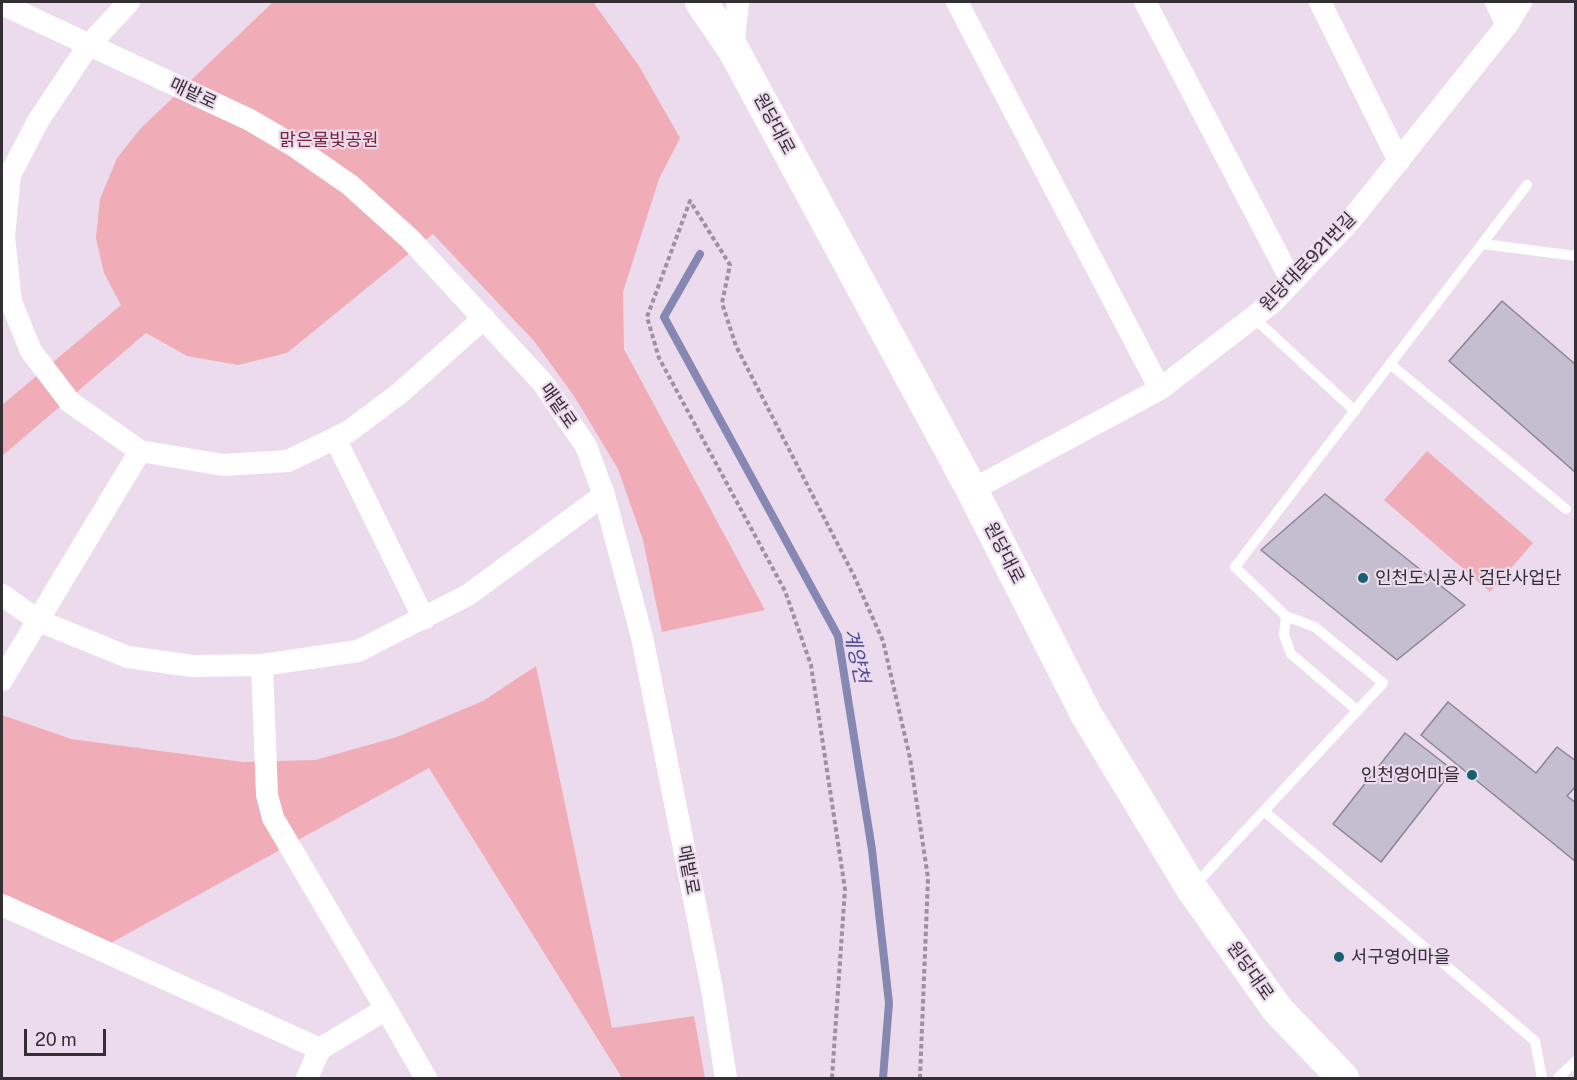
<!DOCTYPE html>
<html>
<head>
<meta charset="utf-8">
<style>
  body { margin:0 }
  #map { position:relative; width:1577px; height:1080px; overflow:hidden; background:#ebdbec; font-family:"Public Sans",sans-serif }
  canvas { display:block }
  .frame { position:absolute; inset:0; border:3px solid #342e35; pointer-events:none }
  .scale { position:absolute; left:24px; top:1029px; width:82px; height:27px; box-sizing:border-box; border:3px solid #342e35; border-top:0; padding-left:8px; font-size:18px; line-height:21px; white-space:nowrap; color:#342e35; -webkit-text-stroke:4px #ebdbec; paint-order:stroke }
</style>
</head>
<body>
<div id="map">
<canvas width="1577" height="1080"></canvas>
<div class="frame"></div>
<div class="scale">20 m</div>
</div>
<script>
const g = document.querySelector('canvas').getContext('2d');
g.lineJoin = 'round';
function fillPath(path, color) { g.fillStyle = color; g.fill(path, 'evenodd'); }
const poly = rows => new Path2D(rows.map(r => 'M' + r).join(''));
function stroke(path, color, width, dash) { g.strokeStyle = color; g.lineWidth = width; g.lineCap = dash ? 'butt' : 'round'; g.setLineDash(dash || []); g.stroke(path); }
function write(font, color, halo, rows, align = 'center') {
  g.font = font + ' "Public Sans","Noto Sans KR",sans-serif'; g.lineWidth = 4.5; g.setLineDash([]); g.textBaseline = 'middle'; g.strokeStyle = halo; g.fillStyle = color; for (const [text, x, y, turn = 0] of rows) {
    g.save(); g.translate(x, y); g.rotate((+turn || 0) * Math.PI / 180); g.textAlign = isNaN(turn) ? turn : align; if (halo) g.strokeText(text, 0, 0); g.fillText(text, 0, 0); g.restore();
  }
}
const green = poly([
  [273,2,593,2,639,66,680,138,659,179,623,292,624,349,765,610,662,632,643,540,618,469,574,396,534,341,433,234,287,353,238,365,187,356,146,333,2,456,2,405,121,305,104,273,96,238,100,199,117,158,141,128],
  [1427,451,1533,543,1490,592,1384,500],
  [536,666,612,1028,694,1016,705,1078,622,1078,429,768,109,944,2,896,2,715,71,739,243,762,315,760,397,737,483,701]
]);
const stream = poly([
  [700,254,664,317,838,636,872,850,889,1003,883,1078]
]);
const building = poly([
  [1502,301,1576,365,1576,473,1449,361,1502,301],
  [1325,494,1465,605,1397,660,1261,550,1325,494],
  [1448,702,1536,773,1557,747,1576,761,1576,786,1567,796,1576,803,1576,862,1421,735,1448,702],
  [1405,733,1453,770,1381,862,1333,824,1405,733]
]);
const path = poly([
  [832,1078,845,889,811,665,785,591,659,358,647,317,690,201,730,265,722,303,736,346,854,576,883,641,910,758,928,878,920,1078]
]);
const lane = poly([
  [1483,244,1576,256],
  [1253,317,1355,411],
  [1390,364,1566,509],
  [1286,616,1284,635,1291,654,1358,711],
  [1265,812,1535,1041,1542,1078],
  [1194,886,1383,683,1315,627,1286,616,1235,567,1527,185],
  [1558,1078,1576,1061]
]);
const street = poly([
  [129,2,88,46,38,121,10,175,4,237,11,302,31,351,70,402,140,451,223,465,288,461,348,432,400,393,484,318],
  [957,2,1160,389],
  [1145,2,1292,282],
  [1320,2,1399,161],
  [1496,2,1507,25],
  [2,4,250,120,294,146,350,185,410,239,543,383,586,446,604,495,642,637,712,989,726,1078],
  [733,49,738,2],
  [335,438,424,619],
  [972,490,1160,389,1273,302,1351,220,1507,25,1521,2],
  [2,595,39,621,128,657,192,666,262,665,358,651,468,595,604,495],
  [262,665,267,795,273,818,386,1009],
  [2,680,140,451],
  [2,905,320,1049],
  [307,1078,320,1049,386,1009,426,1078]
]);
const secondary = poly([
  [701,2,733,49,972,490,1086,714,1192,889,1277,1009,1343,1078]
]);
const markers = [
  [1363,578,6,"#17606f"],
  [1472,775,6,"#17606f"],
  [1339,957,6,"#17606f"]
];
const streetNames = [
  ["매밭로",193,94,25],
  ["원당대로",774,124,62],
  ["원당대로921번길",1308,262,-46],
  ["매밭로",558,406,55],
  ["원당대로",1004,553,63],
  ["매밭로",688,870,79],
  ["원당대로",1250,971,55]
];
const parkNames = [
  ["맑은물빛공원",329,140]
];
const poiNames = [
  ["인천도시공사 검단사업단",1375,578],
  ["인천영어마을",1460,775,"right"],
  ["서구영어마을",1351,957]
];
const waterNames = [
  ["계양천",856,656,77]
];
fillPath(green, '#f1adb7');
stroke(stream, '#8687b2', 8);
fillPath(building, '#c5bed1');
stroke(building, '#8a8496', 1.5);
stroke(path, '#9d919e', 4, [4.5, 3]);
stroke(lane, '#fff', 10);
stroke(street, '#fff', 22);
stroke(secondary, '#fff', 32);
for (const [x, y, r, color] of markers) { const dot = new Path2D(); dot.arc(x, y, r, 0, 2 * Math.PI); g.fillStyle = color; g.fill(dot); stroke(dot, '#ebdbec', 2); }
write('18px', '#342e35', '#ebdbec', streetNames);
write('18px', '#77263a', '#ebdbec', parkNames);
write('18px', '#342e35', '#ebdbec', poiNames, 'left');
write('italic 20px', '#4d4e95', '#ebdbec', waterNames);
</script>
</body>
</html>
